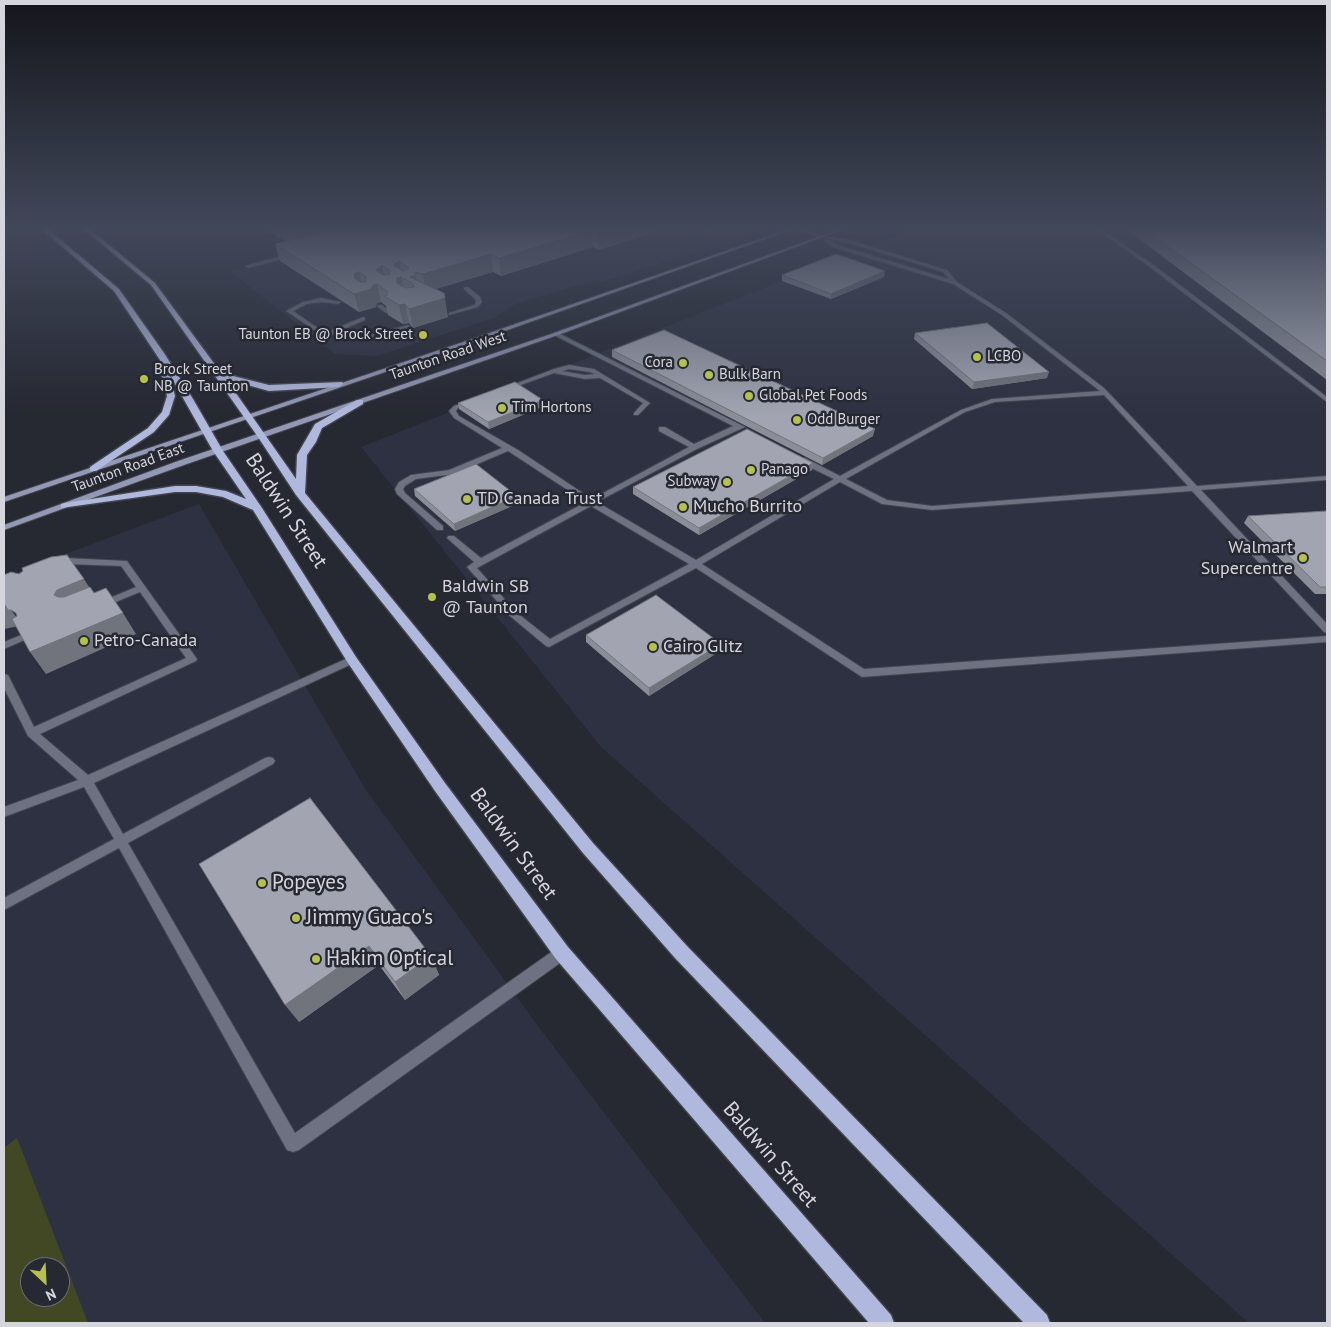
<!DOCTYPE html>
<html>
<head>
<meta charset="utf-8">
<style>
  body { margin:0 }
  #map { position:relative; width:1331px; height:1327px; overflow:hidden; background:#262832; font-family:"PT Sans",sans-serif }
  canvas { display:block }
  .frame { position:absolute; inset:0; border:5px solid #d5d6dd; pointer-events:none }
  .north { position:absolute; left:20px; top:1257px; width:50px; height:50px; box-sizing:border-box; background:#262832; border:1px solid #6c6e76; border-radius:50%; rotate:155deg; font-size:14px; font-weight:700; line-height:20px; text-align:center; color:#d5d6dd }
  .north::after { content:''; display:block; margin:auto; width:18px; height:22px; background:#b5c24a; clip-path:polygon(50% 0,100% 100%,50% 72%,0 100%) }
</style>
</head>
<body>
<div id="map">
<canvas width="1331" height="1327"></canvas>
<div class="frame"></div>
<div class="north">N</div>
</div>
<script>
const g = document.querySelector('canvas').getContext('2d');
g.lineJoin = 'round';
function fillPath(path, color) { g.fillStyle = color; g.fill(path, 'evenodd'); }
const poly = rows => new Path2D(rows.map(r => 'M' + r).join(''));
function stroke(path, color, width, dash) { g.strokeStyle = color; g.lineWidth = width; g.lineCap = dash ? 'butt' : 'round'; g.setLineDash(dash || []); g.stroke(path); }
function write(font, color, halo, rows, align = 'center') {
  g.font = font + ' "PT Sans",sans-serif'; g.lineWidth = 5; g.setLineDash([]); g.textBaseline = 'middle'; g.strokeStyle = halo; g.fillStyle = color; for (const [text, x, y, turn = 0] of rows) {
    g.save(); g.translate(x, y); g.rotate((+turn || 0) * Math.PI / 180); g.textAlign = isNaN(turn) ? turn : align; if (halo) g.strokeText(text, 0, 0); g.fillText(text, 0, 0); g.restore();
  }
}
const built = poly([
  [391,230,765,230,602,282,568,288,515,304,496,317,377,356,335,354,230,271],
  [911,230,1327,230,1327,1323,1249,1323,601,747,361,447],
  [199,504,366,790,544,1034,765,1323,4,1323,4,577],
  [30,1267,60,1267,60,1297,30,1297]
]);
const green = poly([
  [17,1138,88,1323,4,1323,4,1148],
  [30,1267,60,1267,60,1297,30,1297]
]);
const lane = poly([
  [1098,230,1103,230,1155,266,1327,397,1327,402,1151,268,1098,230],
  [819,235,849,240,947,270,957,282,1006,313,1104,388,1197,486,1327,476,1327,480,1201,490,1327,624,1327,633,1324,632,1192,491,932,510,882,504,840,482,702,564,864,669,1327,636,1327,642,862,677,696,568,549,647,546,646,510,616,467,567,474,562,447,538,448,536,454,536,481,558,586,502,508,451,454,474,416,479,405,486,403,489,405,493,443,526,443,530,437,530,397,494,395,489,399,482,411,475,449,470,502,448,454,418,449,411,454,406,470,400,472,401,472,403,458,408,456,411,459,416,518,450,592,499,689,447,659,431,659,427,665,427,694,444,733,426,554,335,554,333,556,332,745,427,697,449,597,502,696,560,834,479,799,462,799,458,805,458,840,476,961,410,992,399,1100,391,1002,315,953,284,833,247,824,240,828,239,837,245,949,279,943,272,846,242,819,237,819,235],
  [1104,395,1188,486,932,506,887,500,846,479,965,412,995,402,1104,395],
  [591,506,689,564,550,639,516,612,477,568,591,506],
  [292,253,294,256,248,268,245,266,292,253],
  [464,287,468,287,480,297,482,302,478,307,449,315,449,313,474,305,476,302,475,299,464,289,464,287],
  [321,298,341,302,338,304,321,302,307,304,293,311,325,333,363,317,365,318,365,320,337,332,372,335,408,325,411,327,372,339,336,336,333,334,325,337,286,311,303,302,321,298],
  [378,305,382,305,391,312,386,313,378,307,378,305],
  [569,365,594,369,650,403,638,415,634,415,634,413,643,403,600,378,585,379,554,373,507,390,502,389,554,369,569,365],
  [569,369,590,372,595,374,585,375,562,371,569,369],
  [66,558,127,561,197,659,196,661,40,734,88,775,348,658,356,658,357,660,356,662,94,783,123,834,265,758,269,757,273,758,275,761,273,764,128,843,295,1133,557,948,562,947,567,948,569,953,567,958,299,1150,293,1152,287,1150,119,848,4,910,4,898,114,839,84,787,4,817,4,807,78,780,28,736,4,688,4,674,8,675,34,727,186,658,140,592,106,606,100,606,98,604,100,602,136,587,121,566,66,564,59,566,55,563,56,561,66,558],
  [26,633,31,636,29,638,4,649,4,642,26,633]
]);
const street = poly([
  [800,230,806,230,823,236,819,237,800,230]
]);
const secondary = poly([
  [786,230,791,230,482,339,4,502,4,497,478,337,786,230],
  [837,230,842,230,558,335,184,465,4,530,4,525,178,461,554,333,837,230]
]);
const primary = poly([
  [43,230,49,230,119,289,164,353,193,399,223,451,262,508,356,657,445,783,568,947,891,1315,894,1323,869,1323,556,959,435,791,348,663,253,510,223,497,196,492,175,492,61,508,61,504,65,503,175,486,196,486,226,491,246,499,213,451,170,375,175,396,169,415,154,432,96,471,90,471,90,467,148,428,162,412,167,396,159,365,162,363,114,291,43,230],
  [85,230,91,230,155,283,221,373,269,385,342,382,343,384,339,387,269,391,226,379,296,479,297,455,315,424,357,400,363,400,363,404,322,428,316,442,307,455,305,493,593,843,687,946,1047,1315,1050,1323,1024,1323,675,958,583,853,296,495,258,437,151,285,85,230]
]);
const wall = poly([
  [266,230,662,230,598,250,593,247,501,276,493,272,435,289,448,317,413,328,409,323,403,324,388,315,386,306,381,302,377,303,376,307,359,312,280,261,275,244,286,241],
  [702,230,718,230,710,232],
  [1131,230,1327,230,1327,380,1131,233,1132,230],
  [782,275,884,277,831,299,782,281],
  [915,333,1047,378,972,389,914,339],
  [612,350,873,436,822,465,612,357],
  [543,400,544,406,489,429,459,409,458,403],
  [813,463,812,470,699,535,633,494,633,487],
  [414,489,519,503,455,531,415,496],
  [1327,511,1327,594,1315,594,1244,523,1248,516],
  [586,635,721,644,720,651,649,696,586,642],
  [310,798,431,956,439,975,405,1000,379,965,299,1022]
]);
const shadedWall = poly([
  [308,230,380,230,300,250,295,233],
  [592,230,593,247,501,276,499,258],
  [607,230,662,230,598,250,597,232],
  [710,230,718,230,710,232],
  [491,254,493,272,426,292,423,274],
  [399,261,403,278,401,277,405,295,401,302,393,265],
  [382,266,386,284,376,270],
  [885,271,884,277,831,299,831,294],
  [359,272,363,290,373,285,377,284,381,302,377,303,376,307,359,312,354,294,355,273],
  [415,272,419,290,414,287,410,277],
  [445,298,448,317,413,328,409,309],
  [405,304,409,323,403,324,399,305],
  [1049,372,1047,378,972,389,974,382],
  [543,400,544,406,489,429,488,422],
  [875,429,873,436,822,465,823,458],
  [813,463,812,470,699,535,699,528],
  [517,496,519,503,455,531,454,524],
  [84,579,98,601,71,611,54,595,57,590],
  [4,605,11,610,27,631,19,626,4,629],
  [123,613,136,634,46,674,30,652],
  [721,644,720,651,649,696,649,688],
  [369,946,379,965,299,1022,285,1005],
  [431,956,439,975,405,1000,395,982]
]);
const building = poly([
  [290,230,308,230,295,233,290,230],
  [332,230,465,230,470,232,477,230,607,230,597,232,592,230,499,258,491,254,423,274,415,272,414,276,410,277,444,293,445,298,409,309,405,304,399,305,384,296,387,296,387,291,377,284,373,285,371,289,354,294,275,244,332,230],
  [399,261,409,268,403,271,393,265,399,261],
  [382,266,389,270,390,274,383,275,376,270,382,266],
  [359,272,366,277,366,282,360,282,354,278,355,273,359,272],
  [401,277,412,283,414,287,406,288,397,283,397,278,401,277],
  [1145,230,1327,230,1327,361,1145,230],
  [836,254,885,271,831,294,782,275,836,254],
  [987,323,1049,372,974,382,915,333,987,323],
  [664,330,875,429,823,458,612,350,664,330],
  [515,382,543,400,488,422,458,403,515,382],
  [747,429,813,463,699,528,633,487,747,429],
  [476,464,517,496,454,524,414,489,476,464],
  [1327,511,1327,587,1320,587,1248,516,1327,511],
  [67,555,84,579,57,590,54,595,58,597,64,597,90,587,94,593,106,588,123,613,30,652,12,619,17,616,16,613,11,610,8,610,5,605,4,605,4,575,11,572,19,574,23,571,22,568,51,557,67,555],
  [656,595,721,644,649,688,586,635,656,595],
  [310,798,431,956,395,982,369,946,285,1005,199,864,310,798]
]);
const markers = [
  [423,335,5,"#b5c24a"],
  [977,357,5,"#b5c24a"],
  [683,363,5,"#b5c24a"],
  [709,375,5,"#b5c24a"],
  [144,379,5,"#b5c24a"],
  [749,396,5,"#b5c24a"],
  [502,408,5,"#b5c24a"],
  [797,420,5,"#b5c24a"],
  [751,470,5,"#b5c24a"],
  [727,482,5,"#b5c24a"],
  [467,499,5,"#b5c24a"],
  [683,507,5,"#b5c24a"],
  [1303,558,5,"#b5c24a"],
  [432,597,5,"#b5c24a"],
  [84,641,5,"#b5c24a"],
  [653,647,5,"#b5c24a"],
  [262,883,5,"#b5c24a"],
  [296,918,5,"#b5c24a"],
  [316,959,5,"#b5c24a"]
];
const farPoinames = [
  ["Taunton EB @ Brock Street",413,335,"right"],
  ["LCBO",987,357],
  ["Cora",673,363,"right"],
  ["Brock Street",154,370],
  ["NB @ Taunton",154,387],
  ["Bulk Barn",719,375],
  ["Global Pet Foods",759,396],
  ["Tim Hortons",512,408],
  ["Odd Burger",807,420],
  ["Panago",761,470],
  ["Subway",717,482,"right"]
];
const farStreetnames = [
  ["Taunton Road West",448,356,-19],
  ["Taunton Road East",128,468,-20]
];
const poiNames = [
  ["TD Canada Trust",477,499],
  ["Mucho Burrito",693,507],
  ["Walmart",1293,548,"right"],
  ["Supercentre",1293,569,"right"],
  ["Baldwin SB",442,587],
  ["@ Taunton",442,608],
  ["Petro-Canada",94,641],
  ["Cairo Glitz",663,647]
];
const nearStreetnames = [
  ["Baldwin Street",286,511,57],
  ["Baldwin Street",513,844,54],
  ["Baldwin Street",770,1155,49]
];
const nearPoinames = [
  ["Popeyes",272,883],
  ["Jimmy Guaco's",306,918],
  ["Hakim Optical",326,959]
];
fillPath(built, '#2e3141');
fillPath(green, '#434824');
stroke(lane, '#42444d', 2);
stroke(street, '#42444d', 2);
stroke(secondary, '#42444d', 2);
stroke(primary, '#42444d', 3);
fillPath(lane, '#6d7182');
fillPath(street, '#6d7182');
fillPath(secondary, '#9399b5');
fillPath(primary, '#b1b8dd');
fillPath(wall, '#8b8e98');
fillPath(shadedWall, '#71747c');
fillPath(building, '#a2a5b1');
stroke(building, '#71747c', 1);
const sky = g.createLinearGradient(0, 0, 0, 415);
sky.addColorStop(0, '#15161c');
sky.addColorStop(0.55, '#41485a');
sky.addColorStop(1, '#41485a00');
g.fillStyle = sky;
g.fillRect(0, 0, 1331, 415);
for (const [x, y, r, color] of markers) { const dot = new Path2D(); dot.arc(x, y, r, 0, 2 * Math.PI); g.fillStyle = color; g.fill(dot); stroke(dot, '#262832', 2); }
write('15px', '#d5d6dd', '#262832', farPoinames, 'left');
write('15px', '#d5d6dd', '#262832', farStreetnames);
write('18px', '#d5d6dd', '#262832', poiNames, 'left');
write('21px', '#d5d6dd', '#262832', nearStreetnames);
write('21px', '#d5d6dd', '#262832', nearPoinames, 'left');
</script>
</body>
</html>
